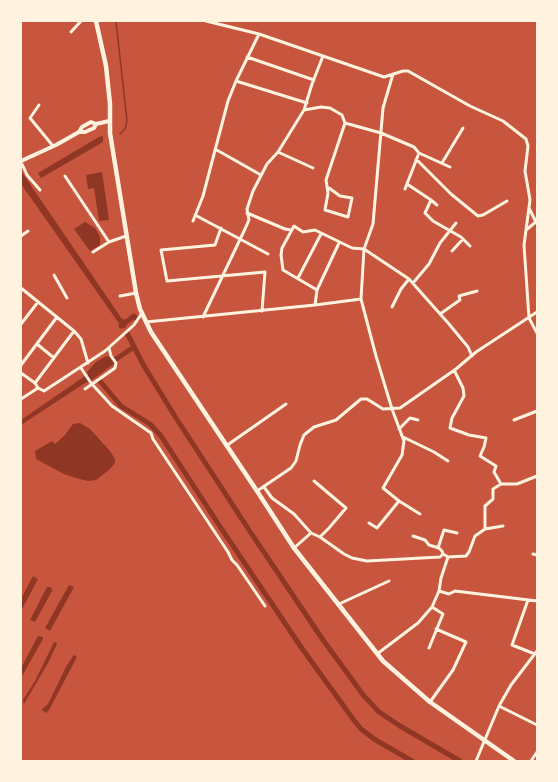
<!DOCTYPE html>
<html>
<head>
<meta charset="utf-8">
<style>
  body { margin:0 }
  #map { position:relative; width:558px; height:782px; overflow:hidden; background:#c8553d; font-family:Arial,sans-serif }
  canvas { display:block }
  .frame { position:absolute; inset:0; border:22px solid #fff3e0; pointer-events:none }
</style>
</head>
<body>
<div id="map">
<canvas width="558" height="782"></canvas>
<div class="frame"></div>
</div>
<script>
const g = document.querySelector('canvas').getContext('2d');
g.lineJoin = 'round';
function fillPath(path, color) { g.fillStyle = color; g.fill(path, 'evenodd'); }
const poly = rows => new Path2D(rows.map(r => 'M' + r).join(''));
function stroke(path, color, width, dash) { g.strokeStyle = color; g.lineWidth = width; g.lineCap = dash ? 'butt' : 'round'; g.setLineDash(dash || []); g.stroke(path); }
const water = poly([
  [103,136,103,142,41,178,38,173,99,137],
  [21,171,122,319,127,320,129,323,126,325,126,327,123,329,21,184],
  [102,172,109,220,99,221,94,188,88,189,86,175],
  [85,222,95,228,100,237,100,245,90,251,74,229],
  [106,356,110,357,115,363,92,380,85,383,21,425,21,420,88,374,87,372,96,362],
  [80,423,90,429,110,451,115,459,115,463,109,470,96,480,88,481,76,478,64,474,36,459,35,451,52,441,55,444,64,436,73,424],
  [33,576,38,579,21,611,21,599],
  [69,585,74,587,50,631,45,628],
  [47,587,51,587,52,591,35,622,30,620],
  [38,636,43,637,43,639,21,678,21,668],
  [54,642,56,642,57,644,48,663,24,704,23,700,35,681],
  [75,655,77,657,49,710,46,713,43,711,42,709,48,704,66,667,73,656]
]);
const stream = poly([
  [116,21,127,121,125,129,120,134]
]);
const canal = poly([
  [121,326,134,316,136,318],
  [127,333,144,366,176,418,251,533,323,640,364,696,379,712,400,726,460,761],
  [110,363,134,347],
  [99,380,121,406,150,424,161,436,221,528,301,647,353,719,361,729,374,739,412,761]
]);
const minor = poly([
  [206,21,259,34,384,77,403,71,408,71,470,106,503,121,526,139,528,146,525,171,530,200,524,245,529,318,537,333],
  [71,32,81,21],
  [247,57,314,80],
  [236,81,307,103],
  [39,105,30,118,53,146],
  [304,110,321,107,330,108,342,115,345,123,381,133,414,147,419,153,450,167],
  [215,149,261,175],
  [278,152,313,168],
  [416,159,451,194,478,216,483,215,507,201],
  [442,163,463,128],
  [22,164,27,175,40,190],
  [65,176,109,242,126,236],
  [407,184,431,200],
  [329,188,340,196,352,198,348,217,325,210,328,193,326,180,345,123],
  [405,189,419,153],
  [437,205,431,200,425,213,433,221,461,237,470,246],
  [529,208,536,222],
  [247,213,285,229,291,230],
  [195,215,268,254],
  [193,221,203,196,228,101,236,81,259,34],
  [221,228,215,245,161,250,167,281,265,272,262,311],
  [526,230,537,221],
  [21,236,28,231],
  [452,251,463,239],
  [93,252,109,242],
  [54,275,67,298],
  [298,278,321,234],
  [413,283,429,264,440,243,456,223],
  [21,288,74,331,81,339,88,363],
  [317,290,283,270,281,255,282,248,294,226,303,232,315,230,352,248,364,249,409,279,449,324,468,347,472,356],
  [120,296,136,293],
  [315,305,317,290,339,243],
  [392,307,401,289,409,279],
  [440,314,460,300,459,296,477,291],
  [203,317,245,229,249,220,247,209,253,191,267,164,278,152,304,110,312,84,323,56],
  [146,322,315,305,361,299],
  [21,324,38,302],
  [37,344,54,358],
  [21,365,57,317],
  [81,368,91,383,112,406,151,433,153,439,228,552,232,560,237,565,265,606],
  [454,370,463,388,464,396,452,418,450,428,469,435,486,438,484,447,480,456,496,466,494,472,501,484],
  [21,373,35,383],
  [38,388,44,391,105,351,134,325,142,313],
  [85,389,115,368,116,363,111,356,109,348],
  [21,399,38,388,35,383,74,331],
  [514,420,537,411],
  [399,429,410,418,418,420],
  [403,437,434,452,448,461],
  [226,446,286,404],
  [264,487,272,498,294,514,311,533],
  [257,491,291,468,296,461,300,445,304,435,314,427,336,420,361,399,367,399,383,409,400,408,456,369,476,352,537,312],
  [399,501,420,514],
  [369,523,377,528,399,501,383,488,402,455,404,441,392,409,376,356,361,299,364,249,373,224,383,108,393,74],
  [485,529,485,506,493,499,493,489,501,484,517,484,537,476],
  [413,536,425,540,429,545,439,548,442,551,443,554],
  [320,537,344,554,352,558,367,561,440,557,443,554,448,557],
  [294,548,311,533,320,537,329,528,346,508,314,481],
  [438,548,444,530,457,533],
  [533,554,537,555],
  [439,591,449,594,455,591,537,601],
  [528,600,512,645,535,654],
  [339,604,389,581],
  [429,648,443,614,432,607],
  [377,654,418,623,432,607,439,591,441,578,448,557,466,556,469,552,475,536,485,529,503,526],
  [430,702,453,670,466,642,436,629],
  [499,706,537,725],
  [476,761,499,706,511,685,537,651],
  [531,761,537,752]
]);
const secondary = poly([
  [79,132,82,127,91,122,96,124],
  [21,161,56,145,79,132,85,132,94,128,96,124,109,121]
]);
const primary = poly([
  [96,21,106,66,110,104,110,133,136,293,140,309,151,332,257,491,294,548,383,661,430,702,514,761]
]);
fillPath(water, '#8f3625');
stroke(stream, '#8f3625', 1.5);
stroke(canal, '#8f3625', 5);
stroke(minor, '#fff3e0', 3);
stroke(secondary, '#fff3e0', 4);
stroke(primary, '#fff3e0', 4.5);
</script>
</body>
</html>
